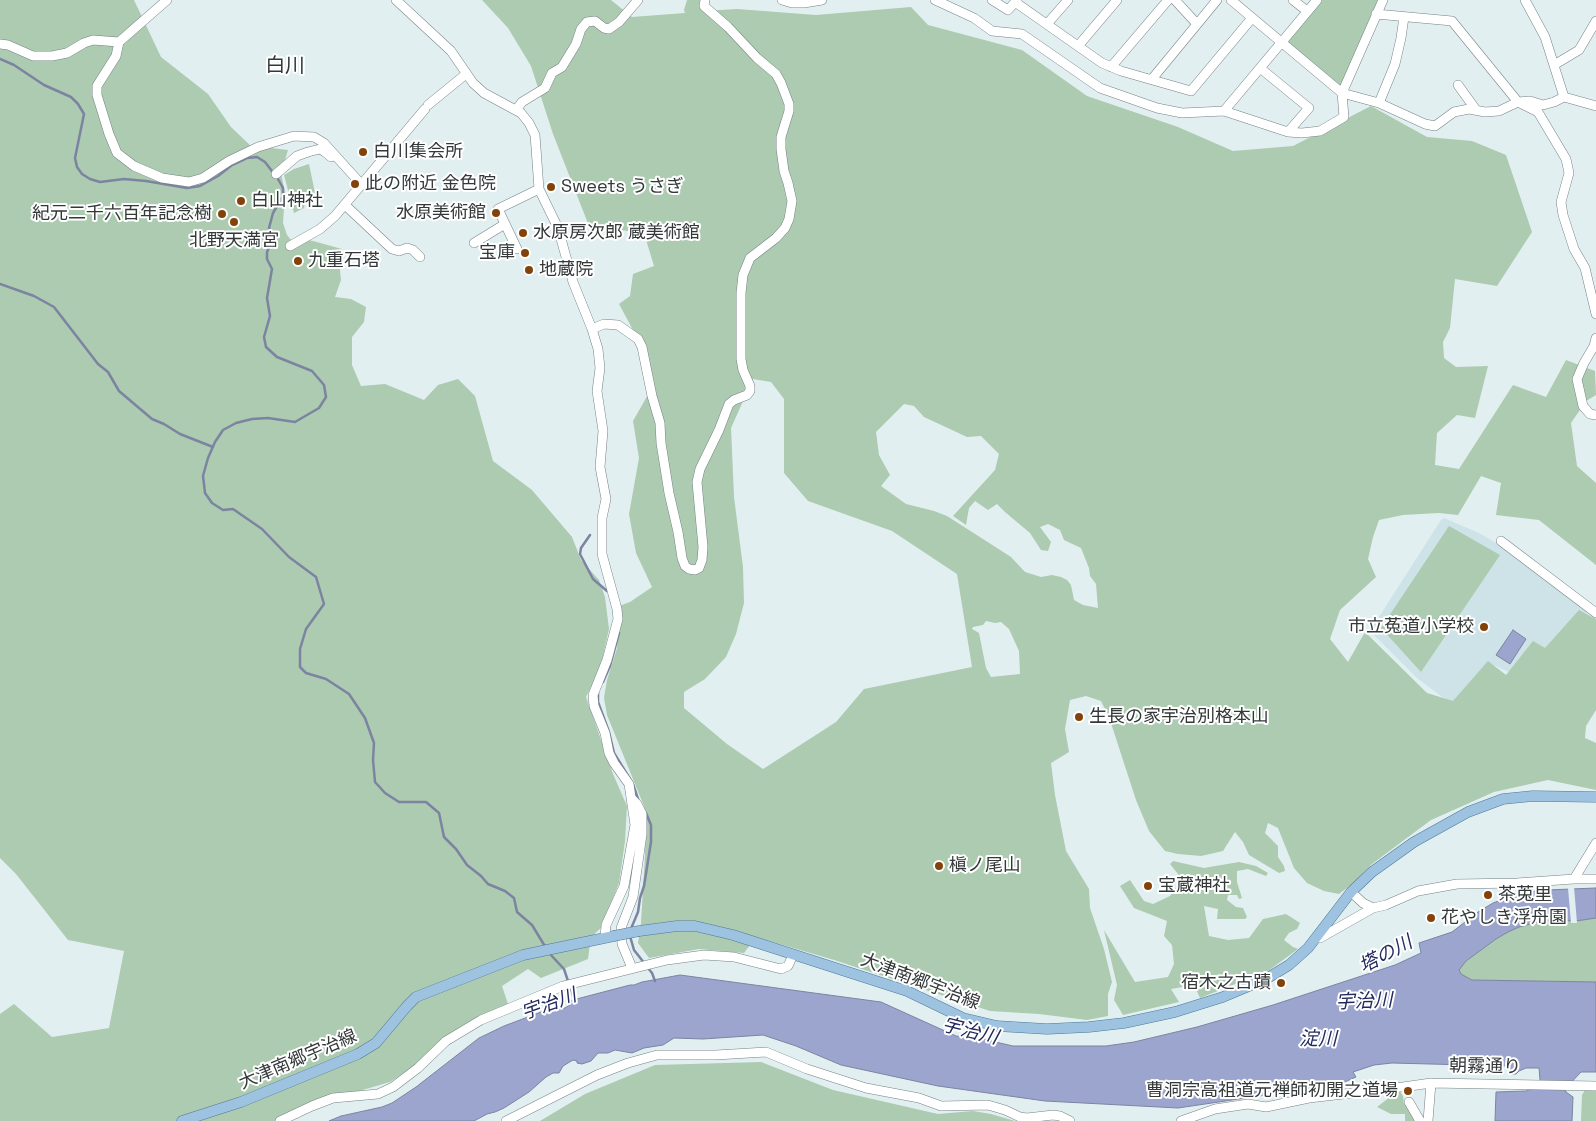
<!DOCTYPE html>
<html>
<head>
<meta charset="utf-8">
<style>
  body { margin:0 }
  canvas { display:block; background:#e1eff1 }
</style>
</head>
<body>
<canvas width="1596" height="1121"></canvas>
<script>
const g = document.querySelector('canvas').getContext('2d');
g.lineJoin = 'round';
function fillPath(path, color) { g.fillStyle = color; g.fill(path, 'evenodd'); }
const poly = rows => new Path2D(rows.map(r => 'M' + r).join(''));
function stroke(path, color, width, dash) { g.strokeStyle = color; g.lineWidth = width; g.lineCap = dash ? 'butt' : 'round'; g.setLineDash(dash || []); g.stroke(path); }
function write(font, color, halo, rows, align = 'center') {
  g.font = font + ' "Space Grotesk","Noto Sans JP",sans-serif'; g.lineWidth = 4; g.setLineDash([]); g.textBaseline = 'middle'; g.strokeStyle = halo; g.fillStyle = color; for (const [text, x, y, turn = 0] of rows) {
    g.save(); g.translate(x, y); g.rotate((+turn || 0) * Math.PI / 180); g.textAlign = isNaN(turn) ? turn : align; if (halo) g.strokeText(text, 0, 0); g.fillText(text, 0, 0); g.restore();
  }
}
const built = poly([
  [1444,518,1479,533,1503,547,1587,612,1545,651,1511,673,1489,663,1456,707,1418,679,1370,631,1441,520]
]);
const green = poly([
  [0,0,134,0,161,57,208,94,231,127,255,150,271,148,288,150,281,173,285,193,283,223,287,235,292,241,303,239,313,241,342,249,339,261,341,280,335,297,351,299,366,307,364,322,352,337,352,365,361,386,385,384,424,400,438,385,458,379,475,396,493,461,532,490,572,537,581,560,599,580,605,597,609,629,600,669,586,697,613,774,627,806,625,841,619,883,601,928,591,937,588,959,541,978,528,969,502,986,508,1004,390,1082,318,1103,276,1121,0,1121,0,1014,14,1004,52,1037,109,1028,124,951,68,940,16,874,0,858],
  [482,0,611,0,632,17,685,13,684,10,687,0,700,0,699,8,704,11,737,9,816,15,911,7,928,25,1022,50,1087,96,1178,127,1233,151,1293,146,1371,106,1427,137,1472,141,1506,155,1532,232,1497,286,1455,279,1450,328,1443,342,1444,358,1456,367,1488,366,1475,418,1457,415,1437,433,1435,465,1459,469,1513,385,1546,397,1566,360,1595,371,1596,395,1586,401,1571,423,1577,466,1596,483,1596,565,1539,520,1496,515,1501,483,1481,476,1458,515,1439,513,1403,515,1379,520,1373,537,1368,559,1376,577,1340,610,1330,639,1348,662,1365,632,1427,693,1453,701,1488,661,1506,675,1533,641,1545,648,1579,610,1596,619,1596,710,1586,726,1585,738,1596,743,1596,790,1548,780,1494,792,1431,820,1372,864,1352,884,1339,894,1324,891,1307,883,1294,868,1278,828,1268,823,1265,833,1278,846,1278,857,1284,866,1285,871,1279,873,1249,855,1243,842,1235,832,1223,851,1201,856,1178,854,1165,851,1149,831,1136,800,1109,717,1101,701,1086,696,1070,700,1065,729,1069,752,1051,763,1055,795,1066,851,1089,889,1090,908,1104,949,1112,982,1108,994,1108,1016,1087,1020,1039,1014,990,1011,834,960,756,937,744,953,699,949,649,958,638,943,641,923,645,855,646,811,607,715,604,698,607,680,617,648,619,606,630,602,652,587,636,553,629,514,639,458,633,421,654,384,644,342,633,330,619,304,630,296,633,274,654,266,644,233,589,226,553,134,531,66,508,28],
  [753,379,771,382,784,399,784,473,808,501,892,531,957,574,972,667,864,689,836,722,763,769,727,744,684,708,684,692,705,679,726,657,736,634,744,603,743,567,734,497,731,428],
  [904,404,914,406,924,417,967,437,981,436,999,454,995,470,953,516,966,525,969,508,975,501,988,510,997,504,1005,512,1030,533,1041,550,1048,551,1051,542,1040,527,1048,524,1060,530,1064,540,1081,548,1089,568,1090,576,1096,584,1098,608,1083,605,1074,600,1071,585,1067,580,1061,577,1052,575,1041,577,1025,572,1011,557,947,516,934,511,906,504,881,486,890,475,879,455,876,432],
  [986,621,995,623,1001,622,1009,629,1019,651,1020,674,991,677,986,668,979,633,972,629,973,627,983,625],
  [1319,0,1380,0,1342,89,1288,43,1287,39],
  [309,164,315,193,305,201,304,208,294,213,284,175,294,169],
  [1449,526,1500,555,1421,672,1381,628],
  [1173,861,1204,868,1239,862,1256,866,1268,873,1266,876,1248,869,1237,871,1237,882,1242,898,1239,899,1237,895,1228,895,1227,900,1236,907,1243,908,1247,917,1245,919,1217,919,1218,909,1204,906,1209,936,1228,940,1249,938,1263,919,1286,914,1300,923,1297,929,1289,933,1284,940,1293,947,1298,949,1268,971,1200,998,1194,985,1171,989,1179,1002,1123,1015,1114,1000,1117,985,1104,930,1135,982,1168,977,1174,964,1172,945,1164,936,1167,921,1134,908,1120,886,1130,880,1144,901,1153,904,1170,896,1182,879,1170,864],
  [1596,918,1596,982,1472,980,1461,974,1458,970,1466,961,1496,939,1508,932,1519,927,1538,922,1558,920,1576,921],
  [761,1062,833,1090,938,1114,973,1111,991,1114,1015,1121,540,1121,585,1094,655,1065],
  [1399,1090,1403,1096,1404,1104,1409,1106,1419,1121,1405,1121,1405,1114,1391,1114,1377,1107],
  [1585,1090,1596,1090,1596,1121,1581,1121,1582,1095]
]);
const water = poly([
  [1513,630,1526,639,1510,664,1496,655,1513,630],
  [1596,888,1596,918,1576,921,1558,920,1538,922,1519,927,1508,932,1496,939,1466,961,1459,970,1461,974,1472,980,1596,982,1596,1072,1581,1072,1565,1089,1566,1092,1573,1097,1572,1121,1495,1121,1496,1092,1526,1091,1532,1088,1540,1080,1539,1068,1526,1068,1519,1071,1516,1074,1509,1074,1507,1066,1392,1063,1374,1065,1353,1072,1356,1077,1340,1084,1178,1108,1045,1101,938,1086,841,1065,796,1046,763,1035,703,1039,674,1038,663,1045,644,1048,632,1053,615,1050,608,1053,598,1053,591,1061,582,1064,577,1063,577,1061,573,1060,563,1066,559,1073,553,1073,546,1077,529,1092,504,1108,495,1112,487,1114,474,1121,329,1121,341,1116,382,1107,392,1103,416,1087,479,1038,504,1026,557,1006,558,1009,565,1008,570,1005,569,1001,630,985,634,985,642,982,680,975,881,1002,956,1036,978,1038,1013,1046,1106,1046,1134,1042,1197,1027,1273,1005,1395,965,1421,953,1419,943,1452,932,1478,912,1493,903,1509,897,1528,892,1547,890,1596,888]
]);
const pier = poly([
  [1574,887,1577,923,1571,923,1568,888]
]);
const stream = poly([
  [0,59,14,65,44,85,71,97,78,104,84,114,75,158,77,167,82,174,90,179,100,182,124,179,146,181,187,188,200,186,218,176,232,165,247,158,257,157,265,162,278,179,283,188,283,196,273,213,269,228,273,239,267,252,267,259,272,269,267,298,270,316,264,337,266,347,277,357,312,371,324,385,326,397,319,408,295,422,268,418,252,419,236,423,223,430,215,442,208,458,203,476,205,493,212,503,223,510,233,509,262,529,289,557,316,577,324,604,306,629,300,649,300,667,306,673,326,679,349,694,365,718,374,743,373,760,375,782,385,793,399,802,426,802,439,813,444,837,456,849,467,865,481,876,488,884,505,891,514,898,517,912,532,925,546,948],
  [0,284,34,296,54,307,98,364,108,372,119,391,152,419,164,424,180,434,213,447],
  [590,535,581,548,580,554,593,579,607,591],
  [603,682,610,666,619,633],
  [598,692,598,702,609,732,614,753,630,779],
  [633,784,639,802],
  [630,931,638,912,640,898,644,886,651,842,651,825,646,813],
  [630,936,634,950,645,964],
  [549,953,564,969,575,1002],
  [648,968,652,973,655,981]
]);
const minor = poly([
  [396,0,451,51,473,83,484,93,521,113,529,123,535,135,536,148,539,189,558,228,573,282,592,329,598,349,600,368,597,391,603,431,600,467,606,499,602,518,602,554,617,609,618,619,607,660,593,695,594,706,605,733,609,753,614,763,629,784,635,825,624,886,606,925,605,938],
  [782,0,792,3,804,3,822,0],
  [935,0,974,18,992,31,1022,34,1100,88,1157,108,1182,113,1224,111,1288,132,1309,108,1260,68],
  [992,0,1008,10,1017,0],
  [1175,0,1197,24],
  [1231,0,1342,93,1379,103,1425,124,1435,126,1454,112,1469,109,1485,112,1499,111,1518,102,1538,112,1566,159,1569,173,1561,202,1563,215,1574,249,1585,268,1596,314],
  [1293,0,1307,11],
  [1525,0,1545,37,1564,97,1596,106],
  [1015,2,1102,63,1121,71,1191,91,1252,18],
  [1376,14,1452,21,1518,102,1530,101,1543,105,1554,102,1564,97],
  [1047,24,1068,0],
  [119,42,167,0],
  [0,44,8,45,33,56,52,56,67,53,84,43,93,40,119,42,116,56,97,86,97,95,109,134,117,153,134,166,162,178,189,182,203,178,229,161,258,147,294,136,314,137,324,143,361,184],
  [1078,46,1117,0],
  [1554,65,1579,50,1596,21],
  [1111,67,1168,0],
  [1152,79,1217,0],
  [1458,85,1476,110],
  [1379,103,1395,64,1401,38,1404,17],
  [428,105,466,74],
  [516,110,522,102,545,88,552,73,562,67,576,44,581,29,587,22,595,21,604,28,609,29,619,22,638,0],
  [1224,111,1317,0],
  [1288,132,1302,133,1320,131,1344,117,1342,93,1383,0],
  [276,174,297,156,308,152,320,149,325,152,331,157],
  [345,205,392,249,399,251,407,248,413,250,420,257],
  [474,243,505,224],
  [290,246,320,229,335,216,425,109],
  [517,249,498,209,539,189],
  [592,329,604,324,618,325,638,339,642,347,652,396,660,423,661,443,669,493,678,532,682,558,685,566,689,569,695,570,699,568,702,560,703,547,697,482,700,469,719,430,729,404,734,400,747,395,750,391,750,386,743,370,741,359,741,293,743,275,750,258,776,238,785,228,789,219,792,201,788,183,784,171,781,149,781,137,789,111,789,104,781,83,776,74,757,58,728,27,704,6,705,0],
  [1596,338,1594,346,1584,363,1577,379,1583,406,1590,414,1596,415],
  [1501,541,1596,613],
  [1574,879,1596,843],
  [1351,892,1363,903,1373,908,1386,905,1418,891,1457,884,1517,883,1574,879,1596,879],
  [1316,938,1320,938,1373,908],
  [632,968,622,944,621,928,633,897,642,834,642,814,637,804,632,799],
  [1409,1102,1420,1121],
  [280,1121,312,1106,333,1098,378,1094,393,1087,418,1068,446,1041,481,1020,563,986,667,960,704,955,734,957,781,969,788,966,793,955],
  [506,1121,597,1075,628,1063,657,1055,716,1055,766,1052,807,1069,866,1088,919,1098,941,1106,988,1105,1005,1110,1020,1117,1027,1118,1053,1115,1060,1116,1070,1121],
  [1181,1121,1215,1109,1248,1104,1266,1107,1309,1098,1352,1093,1374,1088,1403,1087,1431,1083,1596,1086],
  [1428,1121,1431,1083]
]);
const major = poly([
  [639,931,677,926,695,926,733,935,907,991,963,1018,997,1026,1047,1029,1089,1027,1124,1023,1175,1012,1223,997,1266,979,1289,965,1308,948,1351,892,1372,872,1414,842,1468,812,1503,799,1533,796,1596,797],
  [182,1121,241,1102,358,1054,376,1043,407,1006,416,997,523,955,614,936]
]);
const majorBridge = poly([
  [614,936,639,931]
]);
const markers = [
  [363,152,5,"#824209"],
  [355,184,5,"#824209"],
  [551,187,5,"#824209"],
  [241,201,5,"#824209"],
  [496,213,5,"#824209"],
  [222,214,5,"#824209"],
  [234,222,5,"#824209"],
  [523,233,5,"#824209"],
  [525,253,5,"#824209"],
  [298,261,5,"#824209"],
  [529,270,5,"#824209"],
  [1484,627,5,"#824209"],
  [1079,717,5,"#824209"],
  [939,866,5,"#824209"],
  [1148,886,5,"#824209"],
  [1488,895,5,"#824209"],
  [1431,918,5,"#824209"],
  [1281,983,5,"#824209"],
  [1408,1091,5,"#824209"]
];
const poiNames = [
  ["白川集会所",373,152],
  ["此の附近 金色院",365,184],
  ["Sweets うさぎ",561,187],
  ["白山神社",251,201],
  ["水原美術館",486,213,"right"],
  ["紀元二千六百年記念樹",212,214,"right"],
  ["水原房次郎 蔵美術館",533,233],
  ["北野天満宮",234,241,"center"],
  ["宝庫",515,253,"right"],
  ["九重石塔",308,261],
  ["地蔵院",539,270],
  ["市立菟道小学校",1474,627,"right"],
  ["生長の家宇治別格本山",1089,717],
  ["槇ノ尾山",949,866],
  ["宝蔵神社",1158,886],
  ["茶莵里",1498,895],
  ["花やしき浮舟園",1441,918],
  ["宿木之古蹟",1271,983,"right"],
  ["曹洞宗高祖道元禅師初開之道場",1398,1091,"right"]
];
const streetNames = [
  ["大津南郷宇治線",920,982,21],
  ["大津南郷宇治線",298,1060,-23],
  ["朝霧通り",1485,1067,1]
];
const waterNames = [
  ["塔の川",1386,955,-28],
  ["宇治川",1364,1002,-2],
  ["宇治川",549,1005,-20],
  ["宇治川",970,1032,14],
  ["淀川",1318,1040]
];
const quarterNames = [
  ["白川",285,67]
];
fillPath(built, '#cde3e7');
fillPath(green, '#accbb0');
fillPath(water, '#9ba5ce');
stroke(water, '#7c84a1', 1);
fillPath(pier, '#e1eff1');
stroke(stream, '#7c84a1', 2.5);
stroke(minor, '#768285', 10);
stroke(major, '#4e7898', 11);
stroke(minor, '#fff', 9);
stroke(major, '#9ec3e0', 10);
stroke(majorBridge, '#4e7898', 11, []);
stroke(majorBridge, '#9ec3e0', 10);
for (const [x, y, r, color] of markers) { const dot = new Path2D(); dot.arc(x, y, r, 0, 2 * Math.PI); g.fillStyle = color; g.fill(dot); stroke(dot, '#fff', 2); }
write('18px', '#333839', '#fff', poiNames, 'left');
write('18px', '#333839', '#fff', streetNames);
write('italic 19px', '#232a5d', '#fff', waterNames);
write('20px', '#333839', '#fff', quarterNames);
</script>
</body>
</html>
